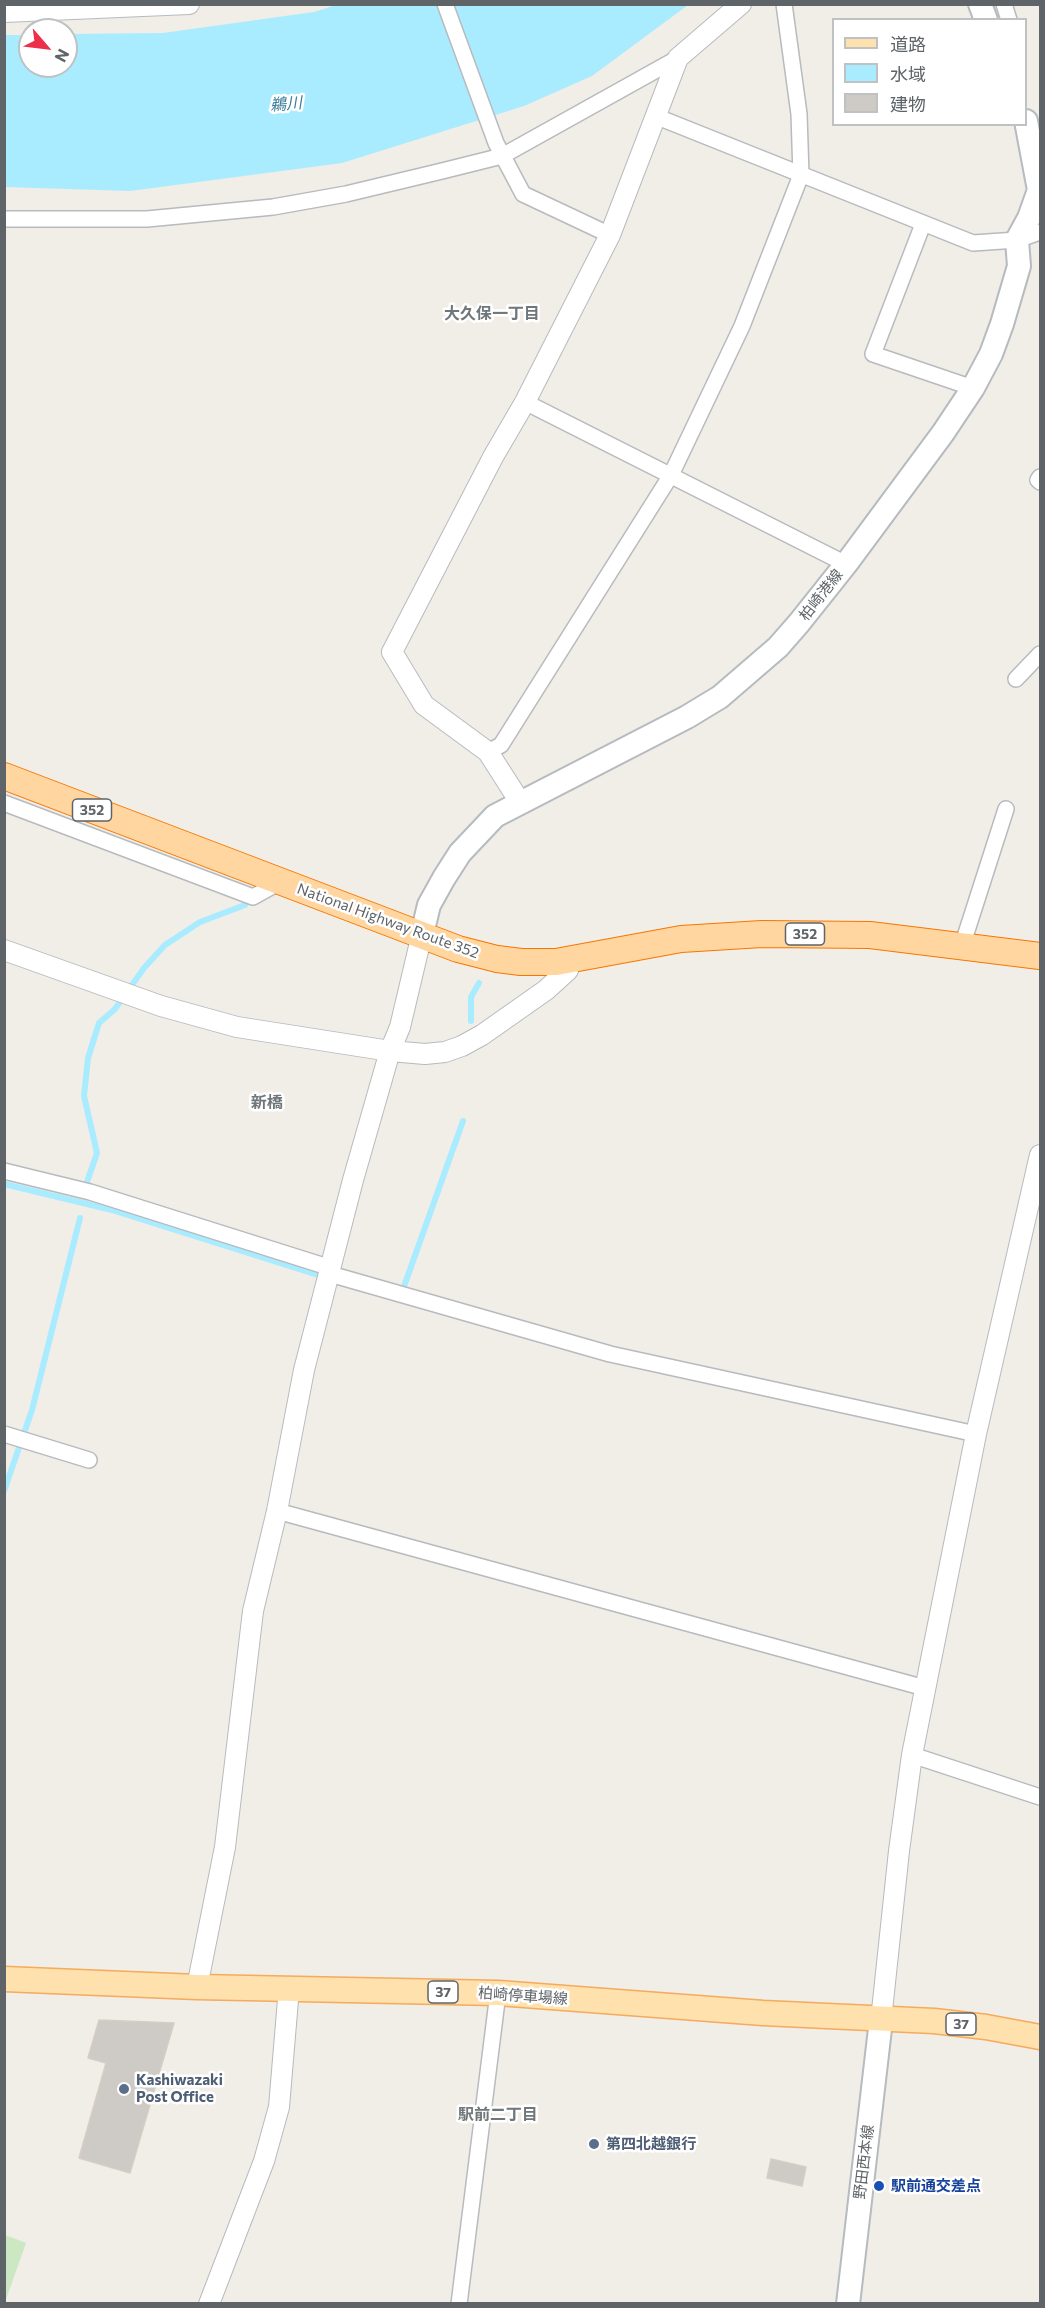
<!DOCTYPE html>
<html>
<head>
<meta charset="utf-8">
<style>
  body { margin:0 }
  #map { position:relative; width:1045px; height:2308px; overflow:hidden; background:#f1ede7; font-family:Commissioner,"Noto Sans JP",sans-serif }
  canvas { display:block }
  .frame { position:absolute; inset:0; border:6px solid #5e6468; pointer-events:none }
  .legend { position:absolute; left:832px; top:18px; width:195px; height:108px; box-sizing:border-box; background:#fff; border:2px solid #bfc1c3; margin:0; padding:8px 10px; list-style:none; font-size:18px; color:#5e6468 }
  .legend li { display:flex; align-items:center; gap:12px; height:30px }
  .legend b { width:30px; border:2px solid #bfc1c3 }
  .north { position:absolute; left:18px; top:18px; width:60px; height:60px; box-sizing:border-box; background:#fff; border:2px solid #bfc1c3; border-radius:50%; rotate:118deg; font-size:16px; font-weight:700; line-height:24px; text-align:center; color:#5e6468 }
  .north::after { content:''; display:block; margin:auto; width:21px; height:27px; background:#ed3049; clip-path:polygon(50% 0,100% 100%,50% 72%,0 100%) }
</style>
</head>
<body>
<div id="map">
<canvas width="1045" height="2308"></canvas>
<div class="frame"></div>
<ul class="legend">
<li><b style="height:8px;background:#ffe1ae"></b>道路</li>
<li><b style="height:16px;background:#a9ecff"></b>水域</li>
<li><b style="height:16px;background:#cecac6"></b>建物</li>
</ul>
<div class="north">N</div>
</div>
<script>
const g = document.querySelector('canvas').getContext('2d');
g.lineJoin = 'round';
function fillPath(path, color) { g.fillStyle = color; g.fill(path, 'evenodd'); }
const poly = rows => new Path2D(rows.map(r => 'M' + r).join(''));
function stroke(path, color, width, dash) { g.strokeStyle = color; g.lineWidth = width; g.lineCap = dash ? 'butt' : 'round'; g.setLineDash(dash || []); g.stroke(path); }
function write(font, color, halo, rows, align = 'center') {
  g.font = font + ' Commissioner,"Noto Sans JP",sans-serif'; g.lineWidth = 5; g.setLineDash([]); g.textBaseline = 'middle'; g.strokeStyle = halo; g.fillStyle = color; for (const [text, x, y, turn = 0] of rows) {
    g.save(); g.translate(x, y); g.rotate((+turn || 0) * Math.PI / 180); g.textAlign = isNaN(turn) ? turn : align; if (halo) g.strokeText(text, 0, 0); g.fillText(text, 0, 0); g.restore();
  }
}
const green = poly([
  [5,2235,26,2243,5,2302]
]);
const water = poly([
  [336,5,688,5,592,76,524,106,342,163,130,191,5,187,5,35,30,35,30,66,66,66,66,34,163,33,314,12]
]);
const stream = poly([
  [471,1021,471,997,479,983],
  [87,1182,97,1153,84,1096,88,1058,99,1023,115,1009,144,968,165,945,200,922,245,905],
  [4,1184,112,1210,321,1276],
  [402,1292,463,1121],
  [4,1491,32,1410,80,1218]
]);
const building = poly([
  [99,2020,174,2023,130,2173,79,2158,106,2063,88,2058,99,2020],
  [771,2159,806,2167,802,2186,767,2178,771,2159]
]);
const minor = poly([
  [445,4,496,143,523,194,610,235],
  [1004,4,1009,20],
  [655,116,973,243,1017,240,1040,232],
  [4,219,147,219,273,207,346,194,442,171,502,156,678,58],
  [923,224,873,354,973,388],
  [525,402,846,564],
  [1040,477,1038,480,1040,482],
  [1016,679,1040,654],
  [488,752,501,745,671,475,742,326,801,175,799,114,784,4],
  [4,803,253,897,280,882],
  [962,946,1006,809],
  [4,1171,90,1192,331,1268],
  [330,1274,610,1354,976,1434],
  [4,1434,89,1460],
  [277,1511,925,1688],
  [912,1755,1040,1797],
  [459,2304,498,1993]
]);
const tertiary = poly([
  [4,12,189,4],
  [520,802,488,752,424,705,392,652,493,457,525,402,610,235,678,58,741,4],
  [4,950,161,1006,237,1027,390,1051,425,1054,445,1052,462,1046,482,1035,546,990,568,970,571,960],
  [197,1987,225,1847,253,1611,277,1511,304,1370,353,1180,390,1051,400,1027,422,934],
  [881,2020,899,1851,912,1755,976,1434,1040,1155],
  [209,2304,264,2161,279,2107,289,1988]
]);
const secondary = poly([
  [980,4,986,20],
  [422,934,429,905,444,878,460,853,495,816,687,717,720,697,778,647,799,623,846,564,943,433,973,388,991,354,1002,324,1019,266,1017,240,1029,218,1039,190,1026,121],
  [848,2304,881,2020]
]);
const primary = poly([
  [4,1979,197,1987,498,1993,763,2013,934,2021,986,2027,1040,2037]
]);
const trunk = poly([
  [4,776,458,949,497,959,521,962,556,962,681,939,762,934,870,935,1040,956]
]);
const markers = [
  [124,2089,6,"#5c6f8a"],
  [594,2144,6,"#5c6f8a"],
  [879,2186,6,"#1a4fb4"]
];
const shields = [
  [92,810,39],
  [805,934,39],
  [443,1992,30],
  [961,2024,30]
];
const shieldNames = [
  ["352",92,810],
  ["352",805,934],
  ["37",443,1992],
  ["37",961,2024]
];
const streetNames = [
  ["柏崎港線",821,595,-52],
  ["National Highway Route 352",388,921,20],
  ["柏崎停車場線",523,1996,4],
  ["野田西本線",864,2162,-83]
];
const serviceNames = [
  ["Kashiwazaki",136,2080],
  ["Post Office",136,2097],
  ["第四北越銀行",606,2144]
];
const transitNames = [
  ["駅前通交差点",891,2186]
];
const waterNames = [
  ["鵜川",286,104,-5]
];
const neighbourhoodNames = [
  ["大久保一丁目",492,314],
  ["新橋",267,1103],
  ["駅前二丁目",498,2115]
];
fillPath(green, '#cbe8c3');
fillPath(water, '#a9ecff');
stroke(stream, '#a9ecff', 6);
fillPath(building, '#cecac6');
stroke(building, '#d6cdc5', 1.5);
stroke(minor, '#b7bbbe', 18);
stroke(tertiary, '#b7bbbe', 22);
stroke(secondary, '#b5bbbf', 26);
stroke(primary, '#f5aa5c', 27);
stroke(trunk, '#f87600', 28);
stroke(minor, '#fff', 15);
stroke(tertiary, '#fff', 20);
stroke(secondary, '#fff', 22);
stroke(primary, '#ffe1ae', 24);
stroke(trunk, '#ffd69f', 26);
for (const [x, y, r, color] of markers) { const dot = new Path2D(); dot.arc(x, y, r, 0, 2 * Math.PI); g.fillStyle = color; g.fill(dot); stroke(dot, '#fff', 2); }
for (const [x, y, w] of shields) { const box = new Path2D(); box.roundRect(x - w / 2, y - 11, w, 22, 4.5); g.fillStyle = '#fff'; g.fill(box); stroke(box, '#5e6468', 1.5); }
write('bold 14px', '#5e6468', null, shieldNames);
write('15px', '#5e6468', '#fff', streetNames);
write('bold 15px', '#4e5e75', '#fff', serviceNames, 'left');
write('bold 15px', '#164399', '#fff', transitNames, 'left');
write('italic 16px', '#3a7c9a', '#fff', waterNames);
write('bold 16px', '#6f777a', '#fff', neighbourhoodNames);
</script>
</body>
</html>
